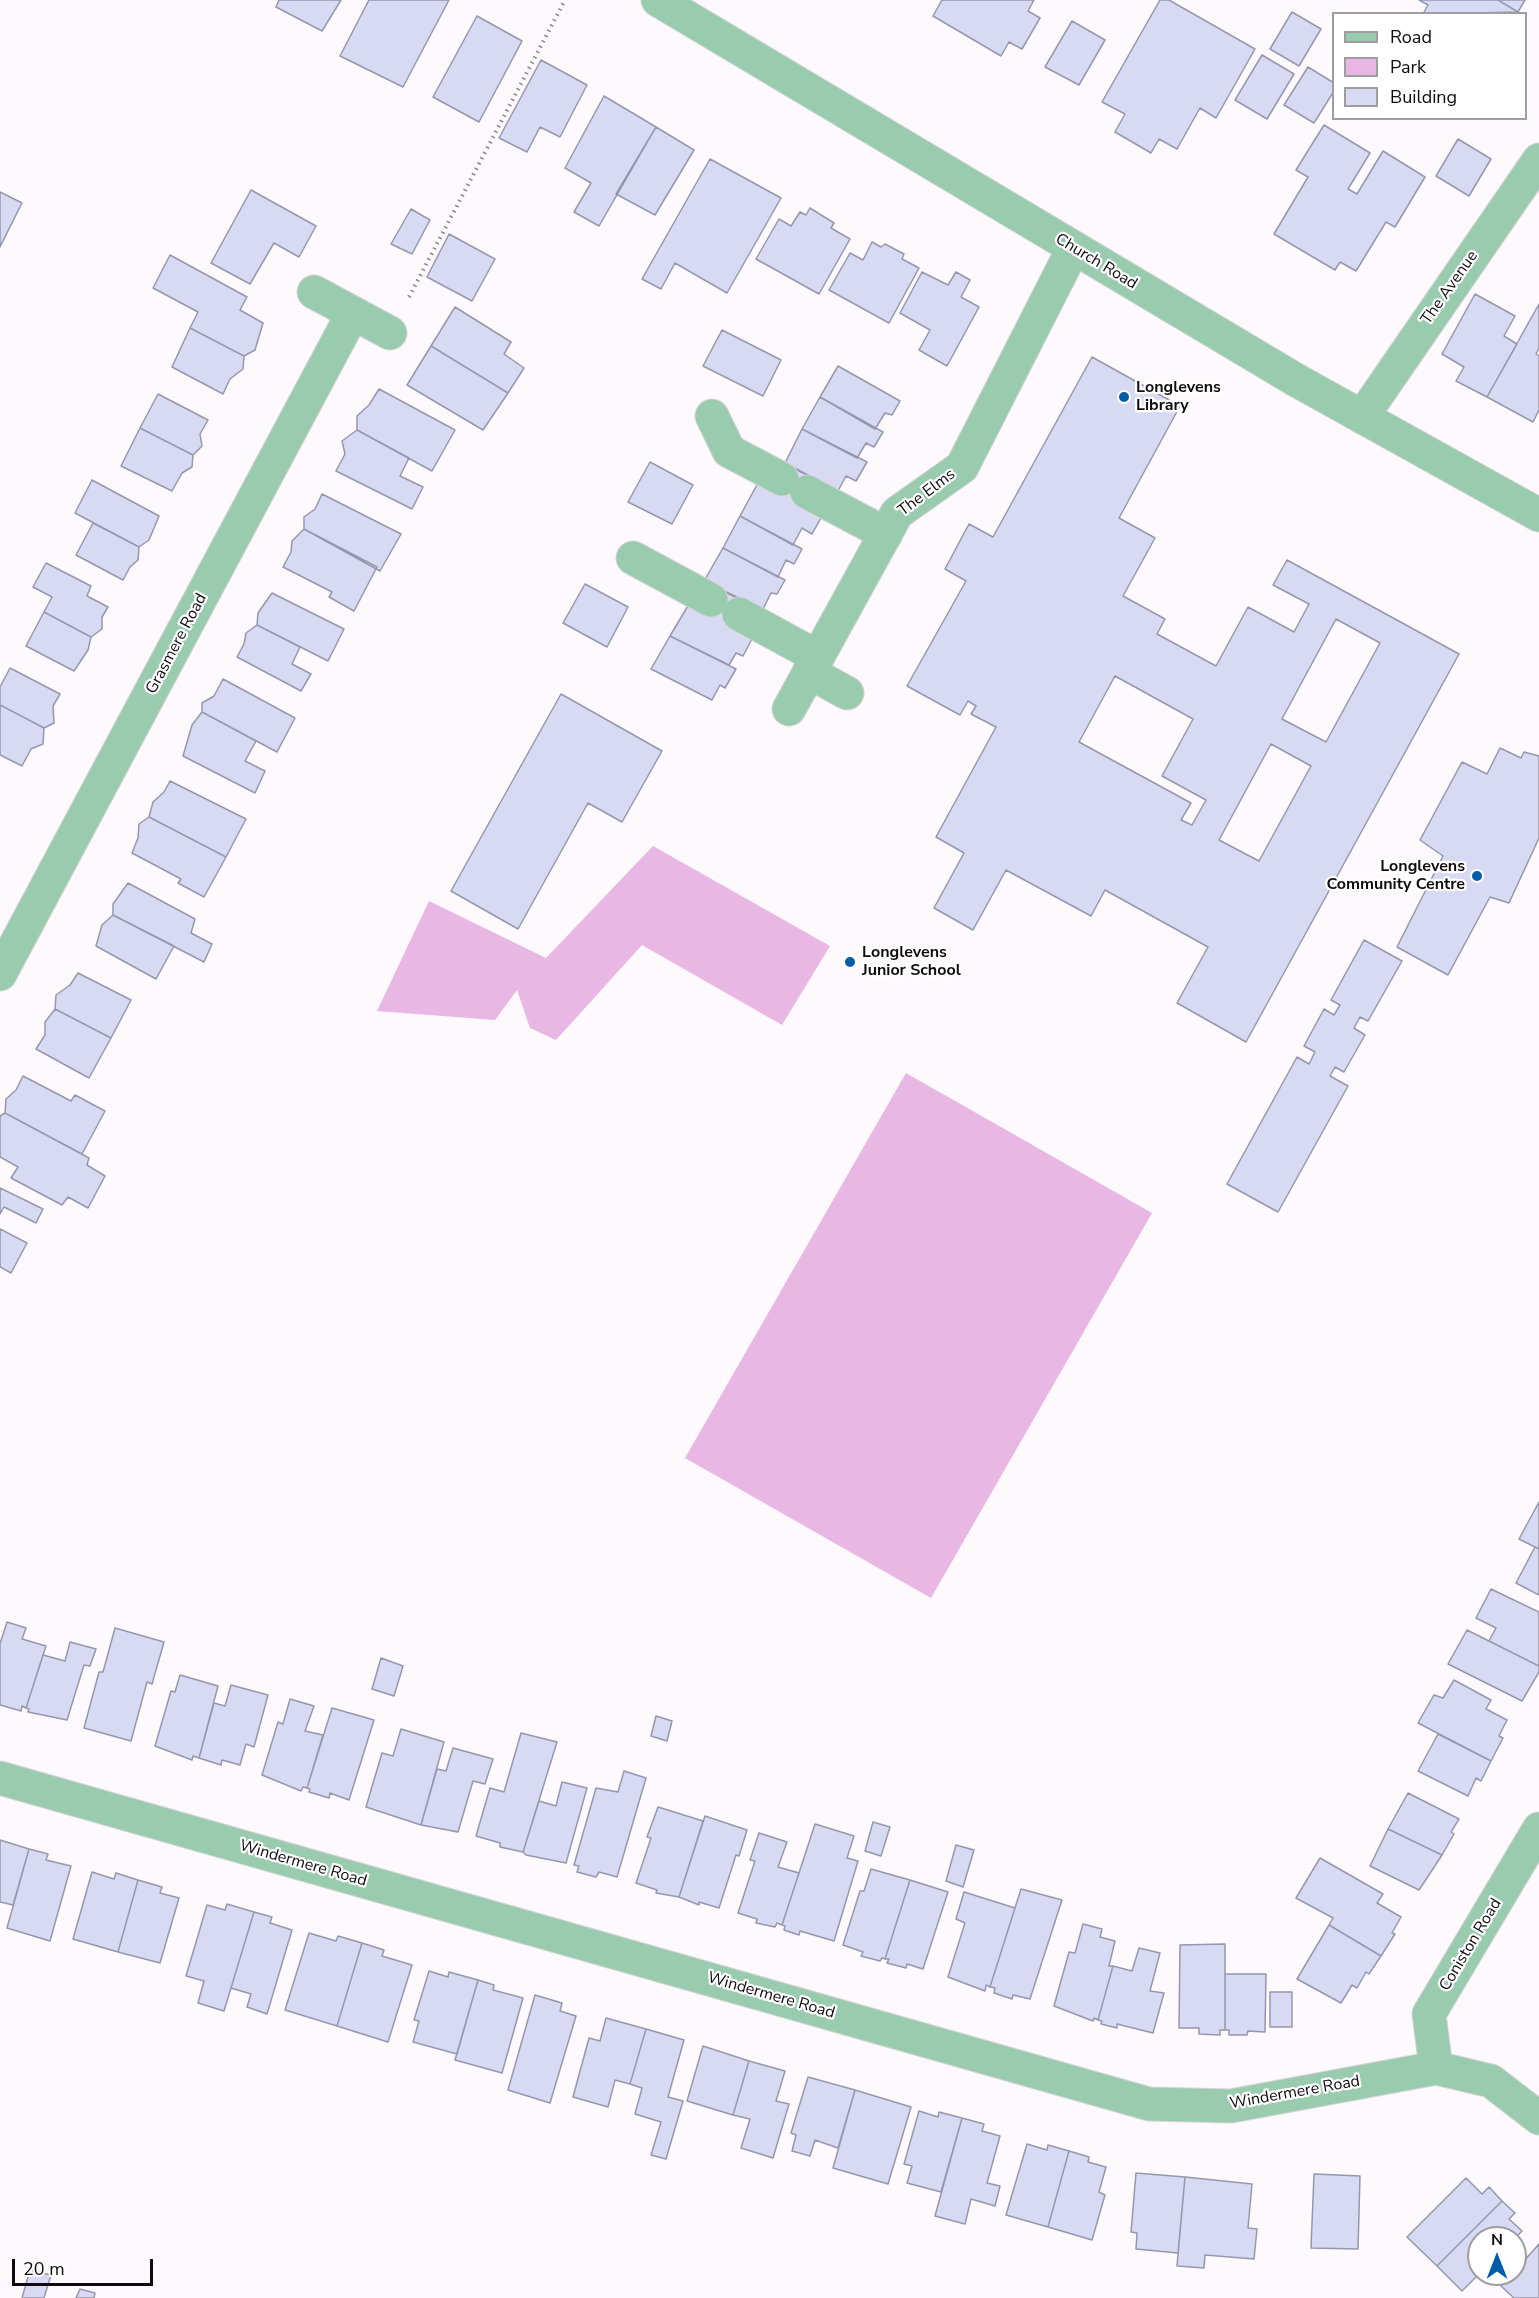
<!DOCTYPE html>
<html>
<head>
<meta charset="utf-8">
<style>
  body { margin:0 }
  #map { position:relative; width:1539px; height:2298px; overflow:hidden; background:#fdf9fc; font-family:"Nunito Sans",sans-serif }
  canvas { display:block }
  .legend { position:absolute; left:1332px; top:12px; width:195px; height:108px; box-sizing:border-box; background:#fff; border:2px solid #9f9d9f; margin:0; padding:8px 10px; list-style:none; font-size:18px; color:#100a10 }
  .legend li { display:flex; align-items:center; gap:12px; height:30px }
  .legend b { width:30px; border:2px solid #9f9d9f }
  .north { position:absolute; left:1467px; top:2226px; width:60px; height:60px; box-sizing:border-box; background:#fff; border:2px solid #9f9d9f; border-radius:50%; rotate:0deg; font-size:16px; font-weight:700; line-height:24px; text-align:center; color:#100a10 }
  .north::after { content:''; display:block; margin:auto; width:21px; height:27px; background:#035ca9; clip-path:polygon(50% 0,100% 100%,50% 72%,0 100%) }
  .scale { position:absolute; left:12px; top:2259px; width:141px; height:27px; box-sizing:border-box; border:3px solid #100a10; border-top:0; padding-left:8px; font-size:18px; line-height:21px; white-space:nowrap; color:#100a10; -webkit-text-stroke:4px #fff; paint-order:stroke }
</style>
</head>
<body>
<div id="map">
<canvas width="1539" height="2298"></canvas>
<ul class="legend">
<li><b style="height:8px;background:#99ccaf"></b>Road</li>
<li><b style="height:16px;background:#e8b7e4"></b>Park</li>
<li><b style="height:16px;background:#d8daf4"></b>Building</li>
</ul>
<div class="north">N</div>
<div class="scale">20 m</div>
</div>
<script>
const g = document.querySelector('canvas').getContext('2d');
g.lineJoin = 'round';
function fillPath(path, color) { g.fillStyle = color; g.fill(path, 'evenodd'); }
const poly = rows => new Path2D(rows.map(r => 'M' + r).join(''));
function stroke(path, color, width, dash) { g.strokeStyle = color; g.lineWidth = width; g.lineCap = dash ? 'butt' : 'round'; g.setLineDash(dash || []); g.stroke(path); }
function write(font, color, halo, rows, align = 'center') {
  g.font = font + ' "Nunito Sans",sans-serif'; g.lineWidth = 4.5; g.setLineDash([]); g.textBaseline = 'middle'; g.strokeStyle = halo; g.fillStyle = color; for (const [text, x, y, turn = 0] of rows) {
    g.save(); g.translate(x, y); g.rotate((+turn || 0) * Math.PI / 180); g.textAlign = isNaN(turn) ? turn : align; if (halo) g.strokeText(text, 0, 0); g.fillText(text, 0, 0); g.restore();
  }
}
const green = poly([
  [653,846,830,946,782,1025,642,945,556,1040,530,1028,517,990,495,1020,377,1011,429,901,546,958],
  [906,1073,1152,1213,931,1598,685,1458]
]);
const building = poly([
  [279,0,341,0,322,31,276,7,279,0],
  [369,0,449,0,403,87,340,56,369,0],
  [942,0,1034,0,1028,11,1040,18,1022,49,1009,42,1001,56,933,16,942,0],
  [1160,0,1169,0,1255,49,1216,118,1200,108,1177,149,1159,139,1151,153,1115,132,1125,114,1102,102,1160,0],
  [1419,0,1498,0,1518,12,1423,14,1428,5,1419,0],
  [1498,0,1525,0,1518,12,1498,0],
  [1292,12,1321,29,1299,66,1270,49,1292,12],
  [477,16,522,41,479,122,433,97,477,16],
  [1072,21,1105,40,1079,85,1045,67,1072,21],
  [1262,55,1294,74,1267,119,1235,100,1262,55],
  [541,60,587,85,560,137,540,127,527,152,499,138,541,60],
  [1308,67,1334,83,1334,91,1314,123,1284,105,1308,67],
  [604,96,656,127,599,226,574,212,591,183,565,168,604,96],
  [1324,125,1370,153,1348,189,1357,194,1383,151,1425,177,1395,227,1386,222,1356,271,1340,262,1335,270,1274,234,1308,177,1296,170,1324,125],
  [656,127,694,150,655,215,616,194,656,127],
  [1458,139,1491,159,1469,196,1436,176,1458,139],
  [710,159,781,198,727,293,675,263,661,289,642,279,710,159],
  [251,190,316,226,299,257,274,243,250,284,211,263,251,190],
  [0,192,22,203,0,247,0,192],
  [810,208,834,223,831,228,850,239,819,294,756,259,779,219,791,226,800,212,806,215,810,208],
  [411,209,430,220,412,254,391,244,411,209],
  [449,234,495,259,472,301,427,277,449,234],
  [872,242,881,247,885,244,904,254,902,259,919,268,889,323,829,290,850,253,863,260,872,242],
  [170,255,247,297,240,310,263,323,255,350,244,356,190,328,198,312,153,288,170,255],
  [922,272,948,285,956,272,970,280,961,297,979,307,947,366,919,350,930,330,900,313,922,272],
  [1475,294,1515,316,1504,336,1517,344,1487,397,1456,381,1464,367,1442,354,1475,294],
  [1539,304,1539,348,1536,354,1539,356,1539,410,1533,422,1487,397,1539,304],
  [455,307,511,342,504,354,524,368,508,393,431,346,455,307],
  [190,328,244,356,243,369,230,379,223,394,172,367,190,328],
  [722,330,781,360,763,396,703,366,722,330],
  [431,346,508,393,483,430,407,385,431,346],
  [1092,357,1180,406,1119,518,1155,538,1123,596,1165,619,1157,634,1216,666,1248,607,1294,632,1309,604,1273,585,1287,560,1459,654,1246,1042,1177,1003,1208,947,1105,890,1091,916,1006,870,973,930,934,908,964,853,936,837,996,727,971,714,976,706,968,701,960,715,907,686,966,581,945,569,969,524,993,537,1092,357],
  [1336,619,1380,643,1326,742,1282,719,1336,619],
  [1115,676,1193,719,1162,776,1206,800,1192,825,1181,820,1191,803,1079,742,1115,676],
  [1271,744,1311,766,1259,861,1219,840,1271,744],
  [838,366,900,401,892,415,885,413,875,429,820,397,838,366],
  [379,389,455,430,432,471,357,430,357,416,369,405,379,389],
  [158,394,208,420,200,434,202,446,193,455,140,428,158,394],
  [820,397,883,432,874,447,866,443,857,458,802,429,820,397],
  [140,428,193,455,192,467,182,473,172,491,121,466,140,428],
  [802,429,867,462,856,481,846,476,838,491,785,463,802,429],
  [357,430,409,458,400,476,423,487,412,509,336,471,345,454,342,441,357,430],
  [650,462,693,485,672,524,628,502,650,462],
  [789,466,815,479,822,516,812,534,802,528,793,545,740,516,758,483,789,466],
  [92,480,159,516,149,540,139,547,75,513,92,480],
  [322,494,401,534,380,571,304,529,304,517,315,509,322,494],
  [740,516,802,549,794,564,786,560,778,577,723,548,740,516],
  [93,523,139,547,138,560,130,567,123,580,76,555,93,523],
  [304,529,377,567,354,611,329,597,332,592,283,567,291,552,292,541,304,529],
  [723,548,785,580,777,594,771,593,762,611,704,581,723,548],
  [46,563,91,586,87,596,108,607,102,617,102,629,91,637,44,612,52,597,33,587,46,563],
  [585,584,628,607,607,647,563,623,585,584],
  [718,588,745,601,753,637,743,656,736,653,729,665,670,636,689,604,718,588],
  [272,593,344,629,328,661,257,625,258,613,272,593],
  [44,612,91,637,88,650,74,671,26,646,44,612],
  [257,625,300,647,292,664,311,674,301,691,237,657,244,644,246,633,257,625],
  [670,636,736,669,725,688,720,685,712,700,651,669,670,636],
  [10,668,60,694,53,706,54,723,44,728,0,705,0,687,10,668],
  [223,679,295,718,277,752,202,712,202,703,214,696,223,679],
  [561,694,662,751,622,822,588,803,518,929,451,891,561,694],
  [0,705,44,728,43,744,31,749,22,766,0,755,0,705],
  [202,712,256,741,245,761,265,771,255,793,183,756,192,725,202,712],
  [1500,748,1521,758,1524,752,1539,756,1539,838,1509,903,1490,897,1448,975,1397,947,1443,856,1420,840,1462,762,1487,774,1500,748],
  [170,781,246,819,226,857,149,817,153,802,164,792,170,781],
  [149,817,226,857,204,897,178,883,181,879,132,853,138,838,139,824,149,817],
  [128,883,195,919,191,933,212,944,204,962,113,915,113,904,128,883],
  [113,915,174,946,156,979,96,946,102,925,113,915],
  [1364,940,1402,961,1368,1021,1360,1017,1354,1028,1365,1035,1344,1072,1335,1067,1330,1076,1348,1086,1278,1212,1227,1184,1297,1057,1309,1064,1315,1052,1304,1046,1324,1009,1334,1015,1340,1005,1331,1000,1364,940],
  [78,973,131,1000,111,1038,55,1009,56,995,70,985,78,973],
  [55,1009,111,1038,89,1078,36,1049,45,1035,45,1022,55,1009],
  [23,1076,71,1101,75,1095,105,1111,82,1154,5,1113,6,1099,16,1090,23,1076],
  [5,1113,89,1158,87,1165,105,1176,88,1208,68,1197,62,1205,11,1178,18,1167,0,1157,0,1116,5,1113],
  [0,1188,43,1209,36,1223,4,1207,0,1214,0,1188],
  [0,1229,27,1243,11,1273,0,1267,0,1229],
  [1539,1502,1539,1549,1519,1539,1539,1502],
  [1535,1547,1539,1549,1539,1595,1516,1583,1535,1547],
  [1491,1589,1539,1612,1539,1666,1489,1641,1496,1628,1476,1618,1491,1589],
  [7,1622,26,1628,22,1639,46,1646,26,1708,22,1706,21,1711,0,1705,0,1644,7,1622],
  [115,1628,164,1642,152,1684,147,1682,131,1741,84,1728,99,1672,103,1672,115,1628],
  [1467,1630,1539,1666,1539,1672,1522,1701,1448,1664,1467,1630],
  [70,1642,96,1649,90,1666,84,1665,67,1720,28,1712,29,1709,26,1708,43,1655,65,1661,70,1642],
  [381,1658,403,1666,394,1696,372,1689,381,1658],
  [180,1675,218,1686,199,1758,193,1756,192,1760,155,1746,171,1691,175,1692,180,1675],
  [1454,1680,1491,1700,1486,1709,1507,1720,1499,1736,1503,1738,1491,1761,1418,1723,1434,1695,1443,1698,1454,1680],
  [231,1685,268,1695,254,1747,246,1744,240,1765,222,1760,221,1765,199,1758,214,1703,225,1706,231,1685],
  [290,1699,314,1706,305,1731,323,1735,307,1788,303,1787,301,1791,262,1775,278,1722,283,1724,290,1699],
  [332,1708,374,1720,349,1800,330,1793,329,1798,309,1792,310,1789,307,1788,332,1708],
  [656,1716,672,1721,667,1741,651,1736,656,1716],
  [401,1729,444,1742,421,1825,366,1807,382,1753,393,1756,401,1729],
  [521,1733,557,1742,523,1852,500,1847,500,1843,476,1836,490,1788,504,1792,521,1733],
  [1438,1734,1491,1761,1481,1781,1476,1778,1468,1796,1418,1771,1438,1734],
  [453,1748,493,1759,485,1784,473,1781,458,1832,421,1825,437,1769,446,1771,453,1748],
  [624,1771,646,1778,617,1877,599,1872,596,1877,577,1872,579,1866,574,1865,596,1788,618,1792,624,1771],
  [562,1782,587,1788,566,1863,526,1855,523,1852,539,1801,556,1806,562,1782],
  [1408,1793,1459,1819,1451,1832,1454,1834,1442,1855,1388,1829,1408,1793],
  [658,1807,703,1821,679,1897,656,1893,657,1890,636,1883,651,1838,647,1837,658,1807],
  [705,1816,747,1830,739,1856,736,1855,719,1908,699,1902,699,1905,679,1897,705,1816],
  [873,1822,890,1827,881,1856,865,1851,873,1822],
  [815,1824,854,1836,847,1858,858,1861,834,1941,800,1931,799,1935,784,1930,785,1926,782,1925,815,1824],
  [1388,1829,1442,1855,1419,1890,1370,1866,1388,1829],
  [759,1833,787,1842,778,1867,799,1873,782,1925,777,1923,775,1927,756,1923,757,1919,738,1913,755,1861,750,1860,759,1833],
  [0,1840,29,1849,13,1905,0,1902,0,1840],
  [956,1845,974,1850,963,1887,946,1881,956,1845],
  [29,1849,48,1854,46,1860,71,1866,50,1941,7,1928,29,1849],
  [1320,1858,1383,1894,1377,1903,1401,1917,1392,1933,1395,1934,1381,1956,1329,1925,1333,1918,1296,1898,1320,1858],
  [871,1869,910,1880,885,1959,882,1958,880,1961,861,1956,863,1952,843,1945,860,1891,864,1891,871,1869],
  [92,1872,114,1879,116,1873,138,1880,118,1952,73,1939,92,1872],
  [138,1880,162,1887,160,1893,179,1898,160,1963,118,1952,138,1880],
  [910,1880,948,1892,923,1969,907,1964,906,1968,887,1963,889,1959,885,1959,910,1880],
  [1021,1889,1062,1900,1030,1999,1013,1995,1012,1999,994,1993,995,1988,990,1987,1021,1889],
  [964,1892,1015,1908,990,1987,986,1985,985,1991,948,1977,965,1923,956,1919,964,1892],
  [227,1904,254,1912,224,2011,198,2003,204,1981,186,1976,207,1905,225,1910,227,1904],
  [254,1912,272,1917,270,1923,292,1930,267,2014,247,2007,251,1994,231,1988,254,1912],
  [1083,1924,1102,1929,1100,1937,1115,1941,1109,1966,1113,1966,1098,2020,1094,2018,1093,2021,1054,2006,1069,1952,1075,1953,1083,1924],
  [1329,1925,1381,1956,1369,1974,1366,1972,1357,1988,1352,1985,1341,2003,1297,1979,1329,1925],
  [309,1933,336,1941,338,1936,362,1943,337,2026,285,2010,309,1933],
  [362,1943,384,1950,382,1956,412,1965,388,2042,337,2026,362,1943],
  [1225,1944,1225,2030,1220,2030,1220,2035,1199,2034,1199,2028,1179,2028,1180,1945,1225,1944],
  [1139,1948,1160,1953,1150,1991,1164,1993,1153,2033,1117,2024,1117,2028,1101,2024,1102,2021,1098,2020,1113,1966,1132,1971,1139,1948],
  [429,1971,448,1977,449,1972,478,1980,457,2054,413,2042,419,2021,414,2020,429,1971],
  [1225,1974,1266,1974,1265,2032,1248,2031,1247,2035,1229,2035,1229,2030,1225,2030,1225,1974],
  [478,1980,494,1985,493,1990,523,1998,502,2073,455,2060,478,1980],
  [1270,1992,1292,1992,1292,2027,1270,2027,1270,1992],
  [535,1995,562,2003,560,2011,576,2016,550,2103,508,2090,535,1995],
  [606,2018,646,2029,630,2084,615,2080,608,2107,573,2097,589,2038,600,2041,606,2018],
  [646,2029,684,2040,668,2097,683,2101,666,2159,651,2155,661,2122,635,2114,642,2088,630,2084,646,2029],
  [703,2046,749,2061,733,2115,687,2101,703,2046],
  [749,2061,785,2071,776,2101,789,2104,773,2158,741,2148,750,2119,733,2115,749,2061],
  [808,2077,855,2090,838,2148,815,2140,810,2156,792,2151,796,2135,791,2133,808,2077],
  [855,2090,911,2107,888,2184,833,2168,855,2090],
  [919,2111,938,2117,939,2112,962,2118,941,2192,907,2183,912,2166,904,2164,919,2111],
  [962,2118,984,2124,982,2131,1000,2136,987,2183,1000,2186,995,2206,971,2199,965,2224,935,2216,962,2118],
  [1027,2144,1047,2150,1048,2145,1069,2151,1048,2227,1006,2215,1027,2144],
  [1069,2151,1089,2157,1088,2162,1106,2167,1099,2192,1105,2195,1092,2240,1048,2227,1069,2151],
  [1136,2173,1185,2177,1178,2253,1136,2249,1137,2233,1131,2232,1136,2173],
  [1314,2174,1360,2176,1358,2249,1311,2248,1314,2174],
  [1185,2177,1252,2184,1248,2228,1257,2229,1254,2259,1205,2255,1204,2268,1177,2266,1185,2177],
  [1466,2178,1482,2194,1489,2187,1502,2201,1437,2266,1407,2237,1466,2178],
  [1502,2201,1515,2213,1509,2219,1522,2231,1515,2238,1479,2238,1479,2274,1462,2291,1437,2266,1502,2201],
  [1539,2244,1539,2298,1514,2298,1501,2286,1515,2274,1515,2271,1539,2244],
  [30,2270,51,2275,44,2298,22,2298,30,2270],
  [80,2289,95,2293,94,2298,76,2298,80,2289]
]);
const path = poly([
  [409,297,565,0]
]);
const minor = poly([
  [658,0,1296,380,1539,515],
  [314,292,390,333],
  [712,416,729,451,782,479],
  [1362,417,1539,160],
  [807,492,886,534],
  [633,558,711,600],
  [739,614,818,657],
  [809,672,847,693],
  [789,709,897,513,962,467,1073,249],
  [0,974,353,313],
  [0,1778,1149,2104,1231,2106,1436,2068,1491,2081,1539,2118],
  [1436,2068,1429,2014,1539,1829]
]);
const markers = [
  [1124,397,6,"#035ca9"],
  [1477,876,6,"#035ca9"],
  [850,962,6,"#035ca9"]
];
const streetNames = [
  ["Church Road",1096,262,31],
  ["The Avenue",1450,288,-55],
  ["The Elms",927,493,-37],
  ["Grasmere Road",177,644,-62],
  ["Windermere Road",303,1864,16],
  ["Coniston Road",1471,1945,-59],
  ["Windermere Road",771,1996,16],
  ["Windermere Road",1295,2093,-10]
];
const poiNames = [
  ["Longlevens",1136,388],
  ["Library",1136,406],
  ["Longlevens",1465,867,"right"],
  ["Community Centre",1465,885,"right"],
  ["Longlevens",862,953],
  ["Junior School",862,971]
];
fillPath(green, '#e8b7e4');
fillPath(building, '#d8daf4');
stroke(building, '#9597ad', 1.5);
stroke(minor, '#d7d3d6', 35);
stroke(path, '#8a8589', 4, [1.5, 4.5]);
stroke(minor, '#99ccaf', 33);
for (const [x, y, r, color] of markers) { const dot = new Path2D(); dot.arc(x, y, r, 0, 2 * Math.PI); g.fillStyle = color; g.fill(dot); stroke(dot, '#fff', 2); }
write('16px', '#100a10', '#fff', streetNames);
write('bold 16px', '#100a10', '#fff', poiNames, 'left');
</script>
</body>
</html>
